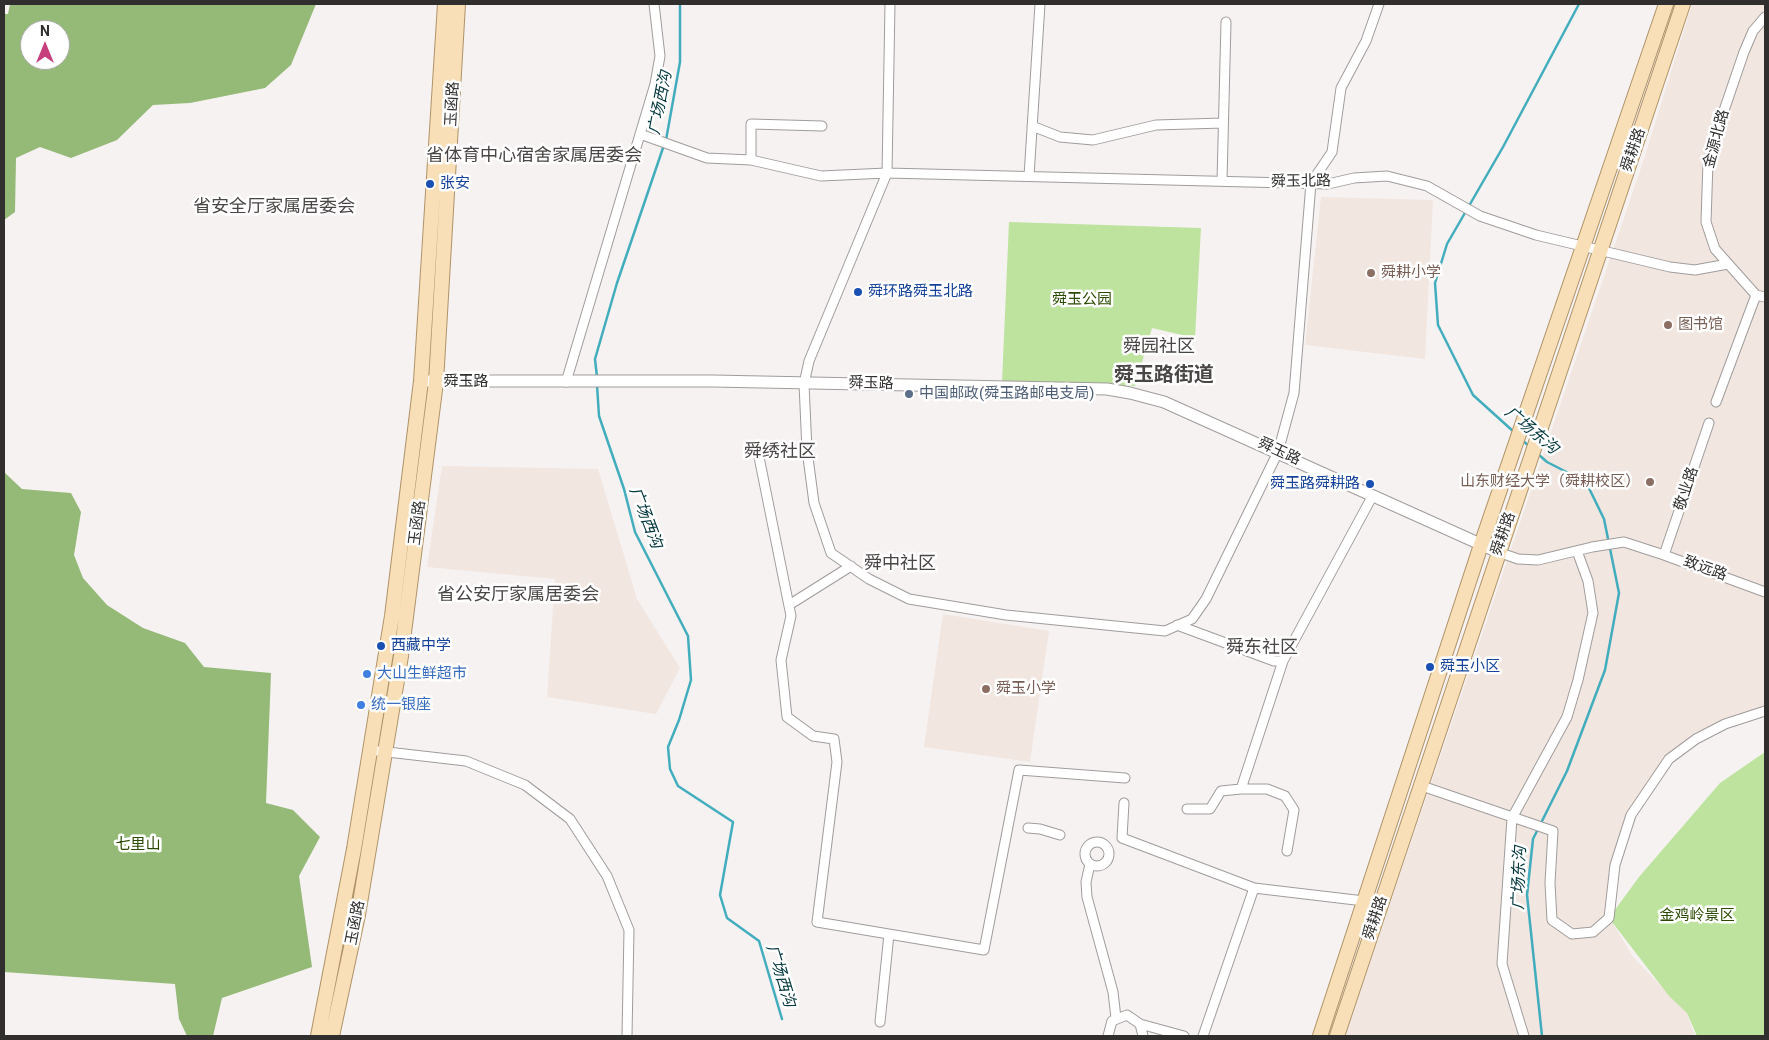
<!DOCTYPE html>
<html>
<head>
<meta charset="utf-8">
<style>
  body { margin:0 }
  #map { position:relative; width:1769px; height:1040px; overflow:hidden; background:#f6f2f1; font-family:Roboto,sans-serif }
  canvas { display:block }
  .frame { position:absolute; inset:0; border:5px solid #302f2e; pointer-events:none }
  .north { position:absolute; left:20px; top:20px; width:50px; height:50px; box-sizing:border-box; background:#fff; border:1px solid #acacab; border-radius:50%; rotate:0deg; font-size:14px; font-weight:700; line-height:20px; text-align:center; color:#302f2e }
  .north::after { content:''; display:block; margin:auto; width:18px; height:22px; background:#c63e7c; clip-path:polygon(50% 0,100% 100%,50% 72%,0 100%) }
</style>
</head>
<body>
<div id="map">
<canvas width="1769" height="1040"></canvas>
<div class="frame"></div>
<div class="north">N</div>
</div>
<script>
const g = document.querySelector('canvas').getContext('2d');
g.lineJoin = 'round';
function fillPath(path, color) { g.fillStyle = color; g.fill(path, 'evenodd'); }
const poly = rows => new Path2D(rows.map(r => 'M' + r).join(''));
function stroke(path, color, width, dash) { g.strokeStyle = color; g.lineWidth = width; g.lineCap = dash ? 'butt' : 'round'; g.setLineDash(dash || []); g.stroke(path); }
function write(font, color, halo, rows, align = 'center') {
  g.font = font + ' Roboto,"Noto Sans SC",sans-serif'; g.lineWidth = 5; g.setLineDash([]); g.textBaseline = 'middle'; g.strokeStyle = halo; g.fillStyle = color; for (const [text, x, y, turn = 0] of rows) {
    g.save(); g.translate(x, y); g.rotate((+turn || 0) * Math.PI / 180); g.textAlign = isNaN(turn) ? turn : align; if (halo) g.strokeText(text, 0, 0); g.fillText(text, 0, 0); g.restore();
  }
}
const built = poly([
  [1692,4,1765,4,1765,711,1725,724,1669,759,1631,815,1616,861,1609,917,1633,957,1687,1013,1695,1036,1345,1036,1643,162],
  [1321,197,1433,200,1425,359,1305,345],
  [442,466,598,469,637,599,680,668,656,714,547,697,555,579,427,567],
  [943,614,1049,631,1030,762,924,747]
]);
const green = poly([
  [1009,222,1201,228,1195,338,1152,328,1135,386,1002,382],
  [1765,752,1765,1036,1697,1036,1687,1013,1669,996,1609,918,1639,877,1720,783]
]);
const forest = poly([
  [10,4,316,4,291,65,265,88,190,103,153,105,117,140,71,158,40,147,16,158,15,212,4,220,4,14,8,14],
  [30,30,60,30,60,60,30,60],
  [4,472,22,489,71,493,81,512,74,555,83,578,107,605,143,628,185,643,204,667,271,673,266,803,293,810,320,837,299,876,312,967,222,998,213,1036,187,1036,179,1019,175,984,4,972]
]);
const stream = poly([
  [666,140,680,62,680,4],
  [597,377,595,359,617,283,664,145],
  [597,385,599,416,624,489,635,532,688,636,691,680,679,720,668,747,670,769,678,786,733,822,720,895,727,918,759,941,782,1019],
  [1514,432,1473,395,1438,325,1435,283,1447,244,1503,147,1579,4],
  [1521,439,1530,447],
  [1538,454,1547,462,1586,482,1604,519,1619,593,1605,670,1567,771,1533,839,1527,895,1542,1036]
]);
const minor = poly([
  [890,4,887,173,809,361,804,384,807,450,758,452,791,616,781,660,787,717,813,736,834,739,837,762,817,922,984,950,1019,770,1125,778],
  [1765,17,1753,31,1744,52,1718,128,1708,162,1706,222,1715,249,1756,295,1765,297],
  [1032,126,1060,137,1093,140,1156,125,1223,123],
  [640,134,707,158,751,160,751,124,822,126],
  [751,160,821,176,887,173,1328,184,1354,178,1387,176,1427,186,1480,216,1536,235,1670,267,1695,270,1728,264],
  [1029,176,1040,4],
  [1222,181,1226,22],
  [566,382,655,84,660,56,654,4],
  [1716,402,1756,295],
  [807,450,814,503,831,553,869,579,909,599,1006,615,1165,631,1192,619,1206,599,1278,452,1294,393,1311,183,1332,152,1341,88,1366,41,1379,4],
  [1498,552,1518,559,1538,560,1592,547,1624,542,1664,555,1765,592],
  [1664,555,1709,423],
  [789,605,851,566],
  [1177,625,1274,661,1283,661,1373,495],
  [1283,661,1241,789,1267,789,1285,796,1294,810,1287,851],
  [370,750,466,761,525,785,570,819,607,876,629,930,627,1036],
  [1419,785,1553,831,1550,883,1552,920,1572,934,1593,932,1609,918,1615,865,1631,815,1669,759,1696,739,1725,724,1765,711],
  [1124,803,1122,838,1254,888,1364,901],
  [1187,809,1210,809,1221,791,1241,789],
  [1028,828,1040,829,1060,835],
  '1085 854a12 12 0 1 1 24 0a12 12 0 1 1-24 0Z',
  [1090,864,1086,882,1087,897,1113,992,1116,1018],
  [880,1022,889,934],
  [1140,1024,1184,1036],
  [1108,1036,1112,1021,1127,1015,1140,1024,1143,1036],
  [1203,1036,1254,888],
  [1524,1036,1502,964,1512,818,1567,717,1578,680,1593,613,1588,581,1577,551]
]);
const tertiary = poly([
  [421,381,713,381,1107,389,1130,393,1164,402,1498,552]
]);
const primary = poly([
  [318,1036,354,849,392,616,421,381,445,4],
  [332,1036,358,915,401,656,436,382,458,4],
  [1320,1036,1481,545,1666,4],
  [1337,1036,1683,4]
]);
const markers = [
  [430,184,5,"#1a4fb4"],
  [1371,273,5,"#8d6e63"],
  [858,292,5,"#1a4fb4"],
  [1668,325,5,"#8d6e63"],
  [909,394,5,"#5c6f8a"],
  [1650,482,5,"#8d6e63"],
  [1370,484,5,"#1a4fb4"],
  [381,646,5,"#1a4fb4"],
  [1430,667,5,"#1a4fb4"],
  [367,674,5,"#3f7fe0"],
  [986,689,5,"#8d6e63"],
  [361,705,5,"#3f7fe0"]
];
const streetNames = [
  ["玉函路",453,104,-87],
  ["金源北路",1717,139,-75],
  ["舜耕路",1634,150,-71],
  ["舜玉北路",1301,182,-1],
  ["舜玉路",466,382],
  ["舜玉路",871,384,1],
  ["舜玉路",1279,452,25],
  ["敬业路",1687,489,-72],
  ["玉函路",418,523,-83],
  ["舜耕路",1504,534,-71],
  ["致远路",1705,569,20],
  ["舜耕路",1376,918,-72],
  ["玉函路",356,923,-79]
];
const transitNames = [
  ["张安",440,184],
  ["舜环路舜玉北路",868,292],
  ["舜玉路舜耕路",1360,484,"right"],
  ["西藏中学",391,646],
  ["舜玉小区",1440,667]
];
const educationNames = [
  ["舜耕小学",1381,273],
  ["图书馆",1678,325],
  ["山东财经大学（舜耕校区）",1640,482,"right"],
  ["舜玉小学",996,689]
];
const parkNames = [
  ["舜玉公园",1082,300],
  ["七里山",138,845],
  ["金鸡岭景区",1697,916]
];
const serviceNames = [
  ["中国邮政(舜玉路邮电支局)",919,394]
];
const shopNames = [
  ["大山生鲜超市",377,674],
  ["统一银座",371,705]
];
const waterNames = [
  ["广场西沟",661,103,-79],
  ["广场东沟",1531,431,40],
  ["广场西沟",645,518,69],
  ["广场东沟",1520,878,-88],
  ["广场西沟",780,976,73]
];
const quarterNames = [
  ["省体育中心宿舍家属居委会",534,156],
  ["省安全厅家属居委会",274,207],
  ["舜园社区",1159,347],
  ["舜绣社区",780,452],
  ["舜中社区",900,564],
  ["省公安厅家属居委会",518,595],
  ["舜东社区",1262,648]
];
const districtNames = [
  ["舜玉路街道",1164,376]
];
fillPath(built, '#f1e6e0');
fillPath(green, '#bde39f');
fillPath(forest, '#95ba78');
stroke(stream, '#42adbd', 2.5);
stroke(minor, '#a09c9b', 11);
stroke(tertiary, '#a09c9b', 13);
stroke(primary, '#af9368', 16);
stroke(minor, '#fff', 9);
stroke(tertiary, '#fff', 11);
stroke(primary, '#f8dfb7', 14);
for (const [x, y, r, color] of markers) { const dot = new Path2D(); dot.arc(x, y, r, 0, 2 * Math.PI); g.fillStyle = color; g.fill(dot); stroke(dot, '#fff', 2); }
write('15px', '#302f2e', '#fff', streetNames);
write('15px', '#164399', '#fff', transitNames, 'left');
write('15px', '#785e54', '#fff', educationNames, 'left');
write('15px', '#2a4a00', '#fff', parkNames);
write('15px', '#4e5e75', '#fff', serviceNames, 'left');
write('15px', '#366cbe', '#fff', shopNames, 'left');
write('italic 16px', '#02373d', '#fff', waterNames);
write('18px', '#494645', '#fff', quarterNames);
write('bold 20px', '#494645', '#fff', districtNames);
</script>
</body>
</html>
